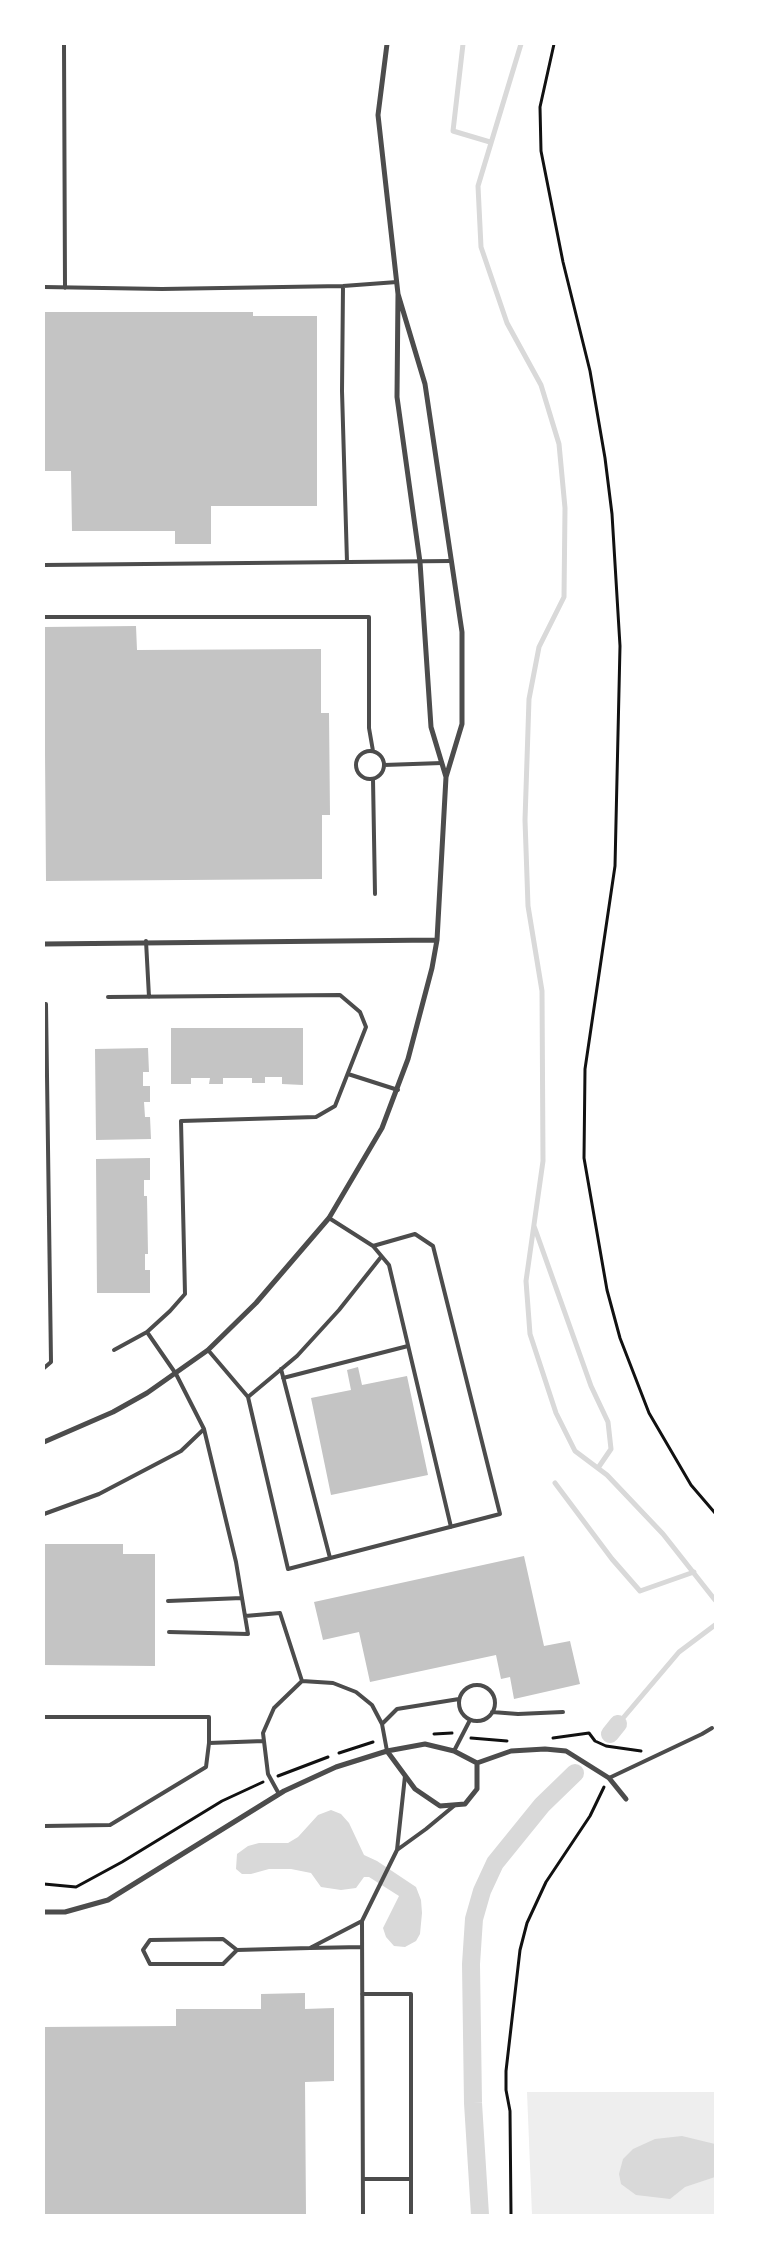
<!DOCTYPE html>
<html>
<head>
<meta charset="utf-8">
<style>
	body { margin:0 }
	#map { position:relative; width:759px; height:2259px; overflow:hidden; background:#fff; font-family:"Fira Sans",sans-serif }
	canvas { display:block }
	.frame { position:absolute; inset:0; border:45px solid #fff; pointer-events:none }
</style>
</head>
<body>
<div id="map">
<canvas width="759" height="2259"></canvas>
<div class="frame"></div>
</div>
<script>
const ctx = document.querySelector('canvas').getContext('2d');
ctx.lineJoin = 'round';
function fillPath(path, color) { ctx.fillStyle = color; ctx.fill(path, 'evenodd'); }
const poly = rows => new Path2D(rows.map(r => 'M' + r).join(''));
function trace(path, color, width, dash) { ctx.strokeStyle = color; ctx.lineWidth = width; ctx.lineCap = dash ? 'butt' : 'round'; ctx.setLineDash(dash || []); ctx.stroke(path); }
fillPath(poly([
	[527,2092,715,2092,715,2215,532,2215]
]), '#eee');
fillPath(poly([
	[331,1810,341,1814,349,1823,364,1855,377,1861,416,1887,421,1900,422,1913,420,1934,416,1941,405,1947,394,1946,386,1937,383,1928,399,1896,369,1877,364,1877,356,1888,341,1890,321,1887,311,1873,291,1869,269,1869,251,1874,242,1874,236,1869,237,1854,248,1846,259,1843,288,1843,298,1837,318,1815],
	[682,2136,715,2144,715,2177,685,2187,670,2199,636,2195,621,2184,619,2174,623,2159,633,2149,655,2139]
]), '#d9d9d9');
trace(poly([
	[463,44,453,131,490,142],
	[521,44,478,186,481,247,507,323,541,385,559,444,565,508,564,597,539,647,529,699,525,820,528,906,542,991,543,1161,526,1281,530,1334,556,1413,575,1451,607,1475,663,1534,715,1600],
	[534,1226,591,1386,608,1422,611,1449,598,1468],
	[555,1483,612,1559,640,1591,694,1572],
	[618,1724,679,1652,715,1625]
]), '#d9d9d9', 5);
trace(poly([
	[610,1734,618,1724],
	[480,2215,473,2103,471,1964,474,1919,482,1891,495,1863,542,1805,575,1773]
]), '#d9d9d9', 18);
fillPath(poly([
	[44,312,253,312,253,316,317,316,317,506,211,506,211,544,175,544,175,531,72,531,71,471,44,471],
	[136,626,137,650,321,649,321,713,329,713,330,815,322,815,322,879,46,881,44,627],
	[171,1028,303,1028,303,1085,282,1084,282,1077,265,1077,265,1083,252,1083,252,1078,223,1078,223,1084,209,1084,210,1078,191,1078,191,1084,171,1084],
	[148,1048,149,1072,143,1072,143,1086,150,1086,150,1102,144,1102,145,1117,150,1117,151,1139,96,1140,95,1049],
	[150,1158,150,1180,144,1180,144,1196,147,1196,148,1254,145,1254,145,1270,150,1270,150,1293,97,1293,96,1159],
	[358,1367,362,1385,407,1376,428,1475,331,1495,311,1398,351,1390,347,1370],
	[44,1544,123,1544,123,1554,155,1554,155,1666,44,1665],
	[524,1556,544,1646,570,1641,580,1684,514,1699,510,1677,501,1679,496,1655,370,1682,359,1632,323,1640,314,1602],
	[305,1993,305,2009,334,2008,334,2081,305,2082,306,2215,44,2215,44,2027,176,2026,176,2009,261,2009,261,1994]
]), '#c4c4c4');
trace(poly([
	[554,44,540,107,541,151,563,262,590,371,605,458,612,514,620,646,615,866,585,1069,584,1158,607,1290,620,1338,649,1413,691,1485,715,1513],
	[434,1734,452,1733],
	[471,1738,507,1741],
	[553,1738,589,1733,595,1741,606,1746,641,1751],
	[339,1753,373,1742],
	[278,1776,328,1757],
	[44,1884,76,1887,122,1862,222,1801,263,1782],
	[511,2215,510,2111,506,2090,506,2071,520,1950,527,1923,546,1882,590,1816,604,1787]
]), '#111', 3);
trace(poly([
	[64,44,65,288],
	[343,286,342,391,347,562],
	[44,287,162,289,343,286,397,282],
	[44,565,451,561],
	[44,617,369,617,369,728,373,751],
	'356 765a14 14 0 1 1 28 0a14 14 0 1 1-28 0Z',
	[384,765,442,763],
	[373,779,375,894],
	[146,941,149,997],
	[108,997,340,995,360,1012,366,1027,335,1106,316,1117,181,1121,185,1294,170,1311,147,1332],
	[44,1004,46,1004,51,1362,44,1368],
	[348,1074,398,1090],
	[329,1218,373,1246,389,1265,451,1527],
	[114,1350,147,1332,176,1374,204,1429,236,1562,248,1634,169,1632],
	[208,1350,248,1397,297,1356,339,1310,381,1257],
	[281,1369,330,1558],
	[283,1378,408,1346],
	[248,1397,288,1569,500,1514,433,1246,415,1234,373,1246],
	[44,1514,99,1494,181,1451,204,1429],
	[168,1601,242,1598],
	[245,1616,280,1613,302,1681],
	'459 1703a18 18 0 1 1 36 0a18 18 0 1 1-36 0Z',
	[492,1712,518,1714,563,1712],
	[44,1717,209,1717,209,1743,264,1741],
	[382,1724,397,1709,459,1699],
	[454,1751,470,1720],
	[405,1776,397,1850,426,1829,455,1805],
	[609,1778,702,1734,712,1728],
	[279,1794,268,1774,263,1733,274,1708,302,1681,333,1683,356,1692,372,1705,382,1724,387,1751],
	[44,1826,110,1825,206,1767,209,1743],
	[362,1921,310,1948,362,1947],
	[237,1950,223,1964,150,1964,143,1950,150,1940,223,1939,237,1950,310,1948],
	[362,1994,411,1994,411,2215],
	[363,2179,411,2179],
	[363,2215,362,1921,397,1850]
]), '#4c4c4c', 4);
trace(poly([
	[387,44,378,115,398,294,397,397,420,562,431,727,446,777],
	[44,944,437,940],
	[44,1442,113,1412,147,1393,208,1350,256,1303,329,1218,382,1128,408,1059,432,968,437,940,446,777,462,724,462,632,425,384,398,294],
	[477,1763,511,1751,545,1749,566,1751,609,1778,626,1799],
	[44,1912,65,1912,108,1900,284,1791,336,1767,387,1751,415,1789,440,1806,465,1804,477,1789,477,1763,454,1751,425,1744,387,1751]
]), '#4c4c4c', 5);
</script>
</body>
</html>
